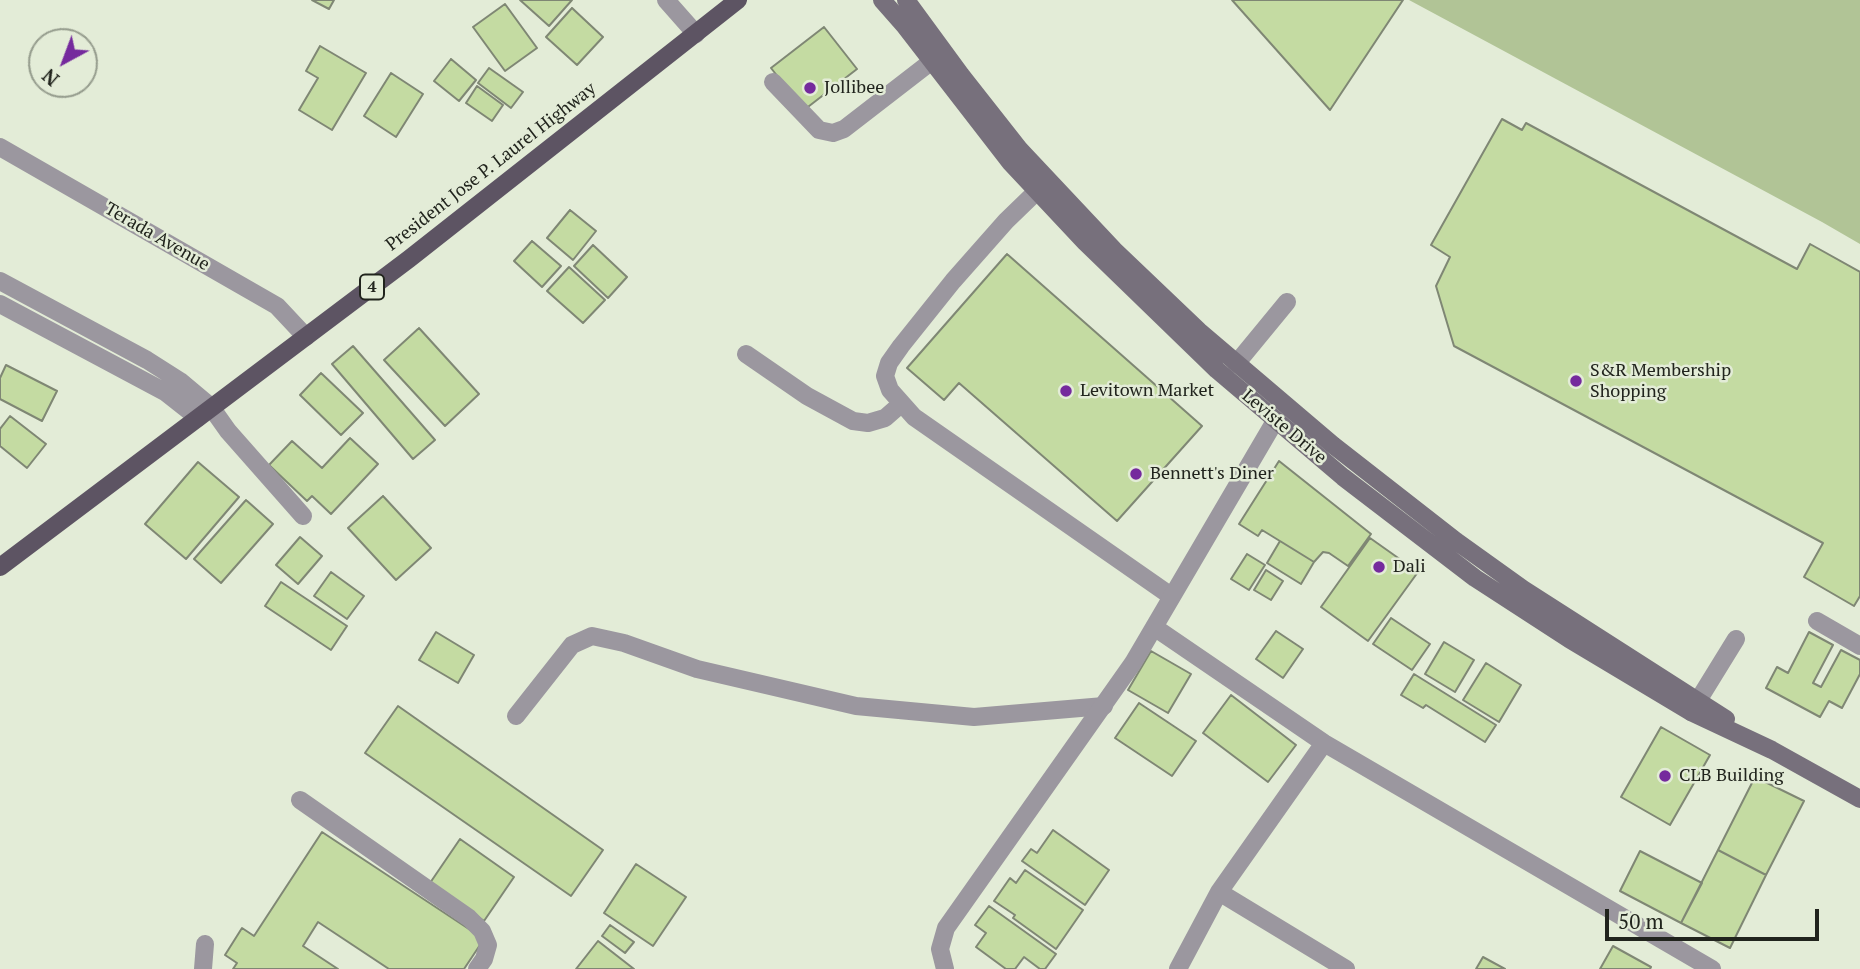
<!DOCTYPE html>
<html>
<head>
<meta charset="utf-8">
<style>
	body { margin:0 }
	#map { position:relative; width:1860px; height:969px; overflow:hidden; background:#e3ecd7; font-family:"PT Serif",serif }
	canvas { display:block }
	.north { position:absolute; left:28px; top:28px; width:70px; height:70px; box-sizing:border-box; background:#e3ecd7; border:2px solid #959c8d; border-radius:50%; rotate:221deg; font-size:19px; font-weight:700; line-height:28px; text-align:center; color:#21241d }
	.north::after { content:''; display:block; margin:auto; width:24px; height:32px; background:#752a9d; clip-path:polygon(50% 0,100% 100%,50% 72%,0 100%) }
	.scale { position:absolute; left:1605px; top:909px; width:214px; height:32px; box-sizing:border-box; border:4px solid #21241d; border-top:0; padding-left:9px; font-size:21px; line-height:24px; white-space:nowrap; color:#21241d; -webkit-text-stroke:5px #e3ecd7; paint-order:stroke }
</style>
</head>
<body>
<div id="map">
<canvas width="1860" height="969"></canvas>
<div class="north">N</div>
<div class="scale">50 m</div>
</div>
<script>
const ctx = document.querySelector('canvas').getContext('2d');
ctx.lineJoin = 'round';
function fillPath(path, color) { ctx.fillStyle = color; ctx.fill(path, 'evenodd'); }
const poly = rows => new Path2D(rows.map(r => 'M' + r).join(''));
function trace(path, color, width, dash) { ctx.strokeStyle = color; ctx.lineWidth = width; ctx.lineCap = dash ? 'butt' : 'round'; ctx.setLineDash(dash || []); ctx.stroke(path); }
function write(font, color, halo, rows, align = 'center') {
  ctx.font = font + ' "PT Serif",serif'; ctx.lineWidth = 5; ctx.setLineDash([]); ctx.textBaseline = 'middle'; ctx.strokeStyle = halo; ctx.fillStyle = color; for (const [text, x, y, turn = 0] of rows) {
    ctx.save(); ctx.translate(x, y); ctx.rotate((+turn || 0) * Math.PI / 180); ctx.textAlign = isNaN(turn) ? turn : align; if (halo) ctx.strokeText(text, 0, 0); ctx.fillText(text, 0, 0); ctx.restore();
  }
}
fillPath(poly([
	[1409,0,1860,0,1860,244,1822,222]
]), '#b1c496');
const building = poly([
	[312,0,334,0,329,9,312,0],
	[520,0,572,0,549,26,520,0],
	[1232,0,1403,0,1330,110,1232,0],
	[505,4,537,48,505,71,473,27,505,4],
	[572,8,603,37,577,65,546,37,572,8],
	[824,27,857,69,804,110,771,68,824,27],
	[320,46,366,73,332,130,299,110,318,78,306,71,320,46],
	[451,59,476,80,459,101,434,81,451,59],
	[489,68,523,92,511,108,478,83,489,68],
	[391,73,423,94,396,137,364,116,391,73],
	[477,86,503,105,492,121,466,103,477,86],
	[1502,119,1522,130,1526,123,1797,269,1810,244,1860,272,1860,596,1854,606,1804,577,1823,543,1454,346,1436,286,1450,257,1431,245,1502,119],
	[570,210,596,231,573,260,547,238,570,210],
	[532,241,561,266,542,287,514,261,532,241],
	[593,245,627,277,608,298,574,266,593,245],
	[1007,254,1202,426,1117,521,959,383,944,400,907,368,1007,254],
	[569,267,605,300,583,323,547,291,569,267],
	[419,328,479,394,445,426,384,360,419,328],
	[353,346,435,440,413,459,332,364,353,346],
	[6,365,57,391,42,421,0,399,0,378,6,365],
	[321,373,363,413,341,435,300,395,321,373],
	[10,416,46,444,27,468,0,446,0,429,10,416],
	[350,438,378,464,331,514,312,496,307,501,269,465,292,441,322,468,350,438],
	[1279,461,1371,534,1348,566,1329,553,1323,552,1314,562,1262,530,1258,536,1239,524,1279,461],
	[198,462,239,497,186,559,145,524,198,462],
	[383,496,431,548,396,580,348,528,383,496],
	[246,500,273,524,221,583,194,559,246,500],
	[300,537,322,556,298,584,276,565,300,537],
	[1370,538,1418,572,1368,641,1321,607,1370,538],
	[1280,541,1314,562,1301,584,1267,563,1280,541],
	[1247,554,1265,565,1249,590,1231,579,1247,554],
	[1266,570,1283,581,1271,600,1254,590,1266,570],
	[331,572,364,596,347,619,314,596,331,572],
	[281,582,347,626,331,650,265,606,281,582],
	[1391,618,1430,644,1412,670,1373,644,1391,618],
	[1276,631,1303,649,1283,678,1256,659,1276,631],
	[436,632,474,655,458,683,419,660,436,632],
	[1809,632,1833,645,1813,683,1821,687,1841,650,1860,660,1860,674,1842,708,1829,701,1820,717,1766,688,1777,667,1788,673,1809,632],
	[1444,642,1474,660,1455,692,1425,674,1444,642],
	[1151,651,1191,674,1168,713,1128,690,1151,651],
	[1486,663,1521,685,1499,722,1463,700,1486,663],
	[1414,674,1496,725,1485,742,1426,705,1423,708,1401,695,1414,674],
	[1231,695,1296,745,1268,782,1203,733,1231,695],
	[1139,703,1196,741,1172,776,1115,738,1139,703],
	[398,706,603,850,571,896,365,753,398,706],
	[1661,727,1710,755,1670,825,1621,797,1661,727],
	[1755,777,1804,801,1766,875,1718,850,1755,777],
	[1053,830,1109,870,1085,905,1022,861,1031,849,1037,853,1053,830],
	[322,832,484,939,464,969,389,969,318,922,303,946,338,969,233,969,237,963,225,955,242,928,254,936,322,832],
	[460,839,514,877,484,921,430,883,460,839],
	[1718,850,1766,875,1730,948,1681,923,1718,850],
	[1640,851,1702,883,1681,923,1620,891,1640,851],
	[636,864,686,897,653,946,604,913,636,864],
	[1025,870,1083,910,1056,949,1013,918,1015,915,994,901,1010,878,1016,883,1025,870],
	[989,906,1056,954,1045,969,1040,969,1024,957,1015,969,1006,969,976,947,986,933,975,925,989,906],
	[610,925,634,942,625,953,602,936,610,925],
	[598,941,634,969,576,969,598,941],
	[1613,946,1651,967,1650,969,1600,969,1613,946],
	[1483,957,1505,969,1476,969,1483,957]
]);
fillPath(building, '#c4dba2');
trace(building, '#7f8774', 2);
trace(poly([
	[666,0,696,34],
	[773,82,819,130,833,133,844,129,932,61],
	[1037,191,1006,221,953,281,901,346,889,363,885,376,890,390,914,417,1171,596],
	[746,354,807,396,853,421,868,423,885,418,901,404],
	[1236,364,1287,302],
	[211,407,228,431,303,516],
	[1817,621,1860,646],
	[1691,712,1736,639],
	[516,716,572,645,592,636,624,643,697,669,856,706,974,717,1104,706],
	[300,800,469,918,482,931,488,945,484,959,477,969],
	[203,969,205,944]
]), '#9b979f', 18);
trace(poly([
	[0,147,277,306,306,337],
	[0,281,147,360,180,381,211,407],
	[0,304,165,392,198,418],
	[1154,627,1324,743,1712,969],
	[1219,892,1346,969],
	[945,969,940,949,946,928,1133,663,1275,421],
	[1178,969,1219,892,1324,743]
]), '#9b979f', 18);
trace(poly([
	[882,0,904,25,1010,162,1085,242,1217,370,1343,477,1475,578,1569,639,1691,712,1772,750,1860,799],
	[906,0,961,75,1020,150,1114,250,1199,331,1333,445,1456,541,1523,589,1726,719]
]), '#77707c', 18);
trace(poly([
	[0,567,409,259,738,0]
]), '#5d5463', 18);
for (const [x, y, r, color] of [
	[810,88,7,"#752a9d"],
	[1576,381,7,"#752a9d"],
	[1066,391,7,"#752a9d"],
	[1136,474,7,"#752a9d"],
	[1379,567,7,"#752a9d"],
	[1665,776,7,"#752a9d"]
]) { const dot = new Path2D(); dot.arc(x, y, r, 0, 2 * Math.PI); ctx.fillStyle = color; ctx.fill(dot); trace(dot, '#e3ecd7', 2.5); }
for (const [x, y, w] of [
	[372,287,24]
]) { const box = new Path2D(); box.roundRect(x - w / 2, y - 12.5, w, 25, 5); ctx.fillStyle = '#e3ecd7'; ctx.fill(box); trace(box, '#21241d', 2); }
write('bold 16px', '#21241d', null, [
	["4",372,287]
]);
write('18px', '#21241d', '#e3ecd7', [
	["Jollibee",824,88],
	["S&R Membership",1590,371],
	["Shopping",1590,392],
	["Levitown Market",1080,391],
	["Bennett's Diner",1150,474],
	["Dali",1393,567],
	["CLB Building",1679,776]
], 'left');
write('18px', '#21241d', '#e3ecd7', [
	["President Jose P. Laurel Highway",491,167,-38],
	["Terada Avenue",157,237,30],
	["Leviste Drive",1284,427,40]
]);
</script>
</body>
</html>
